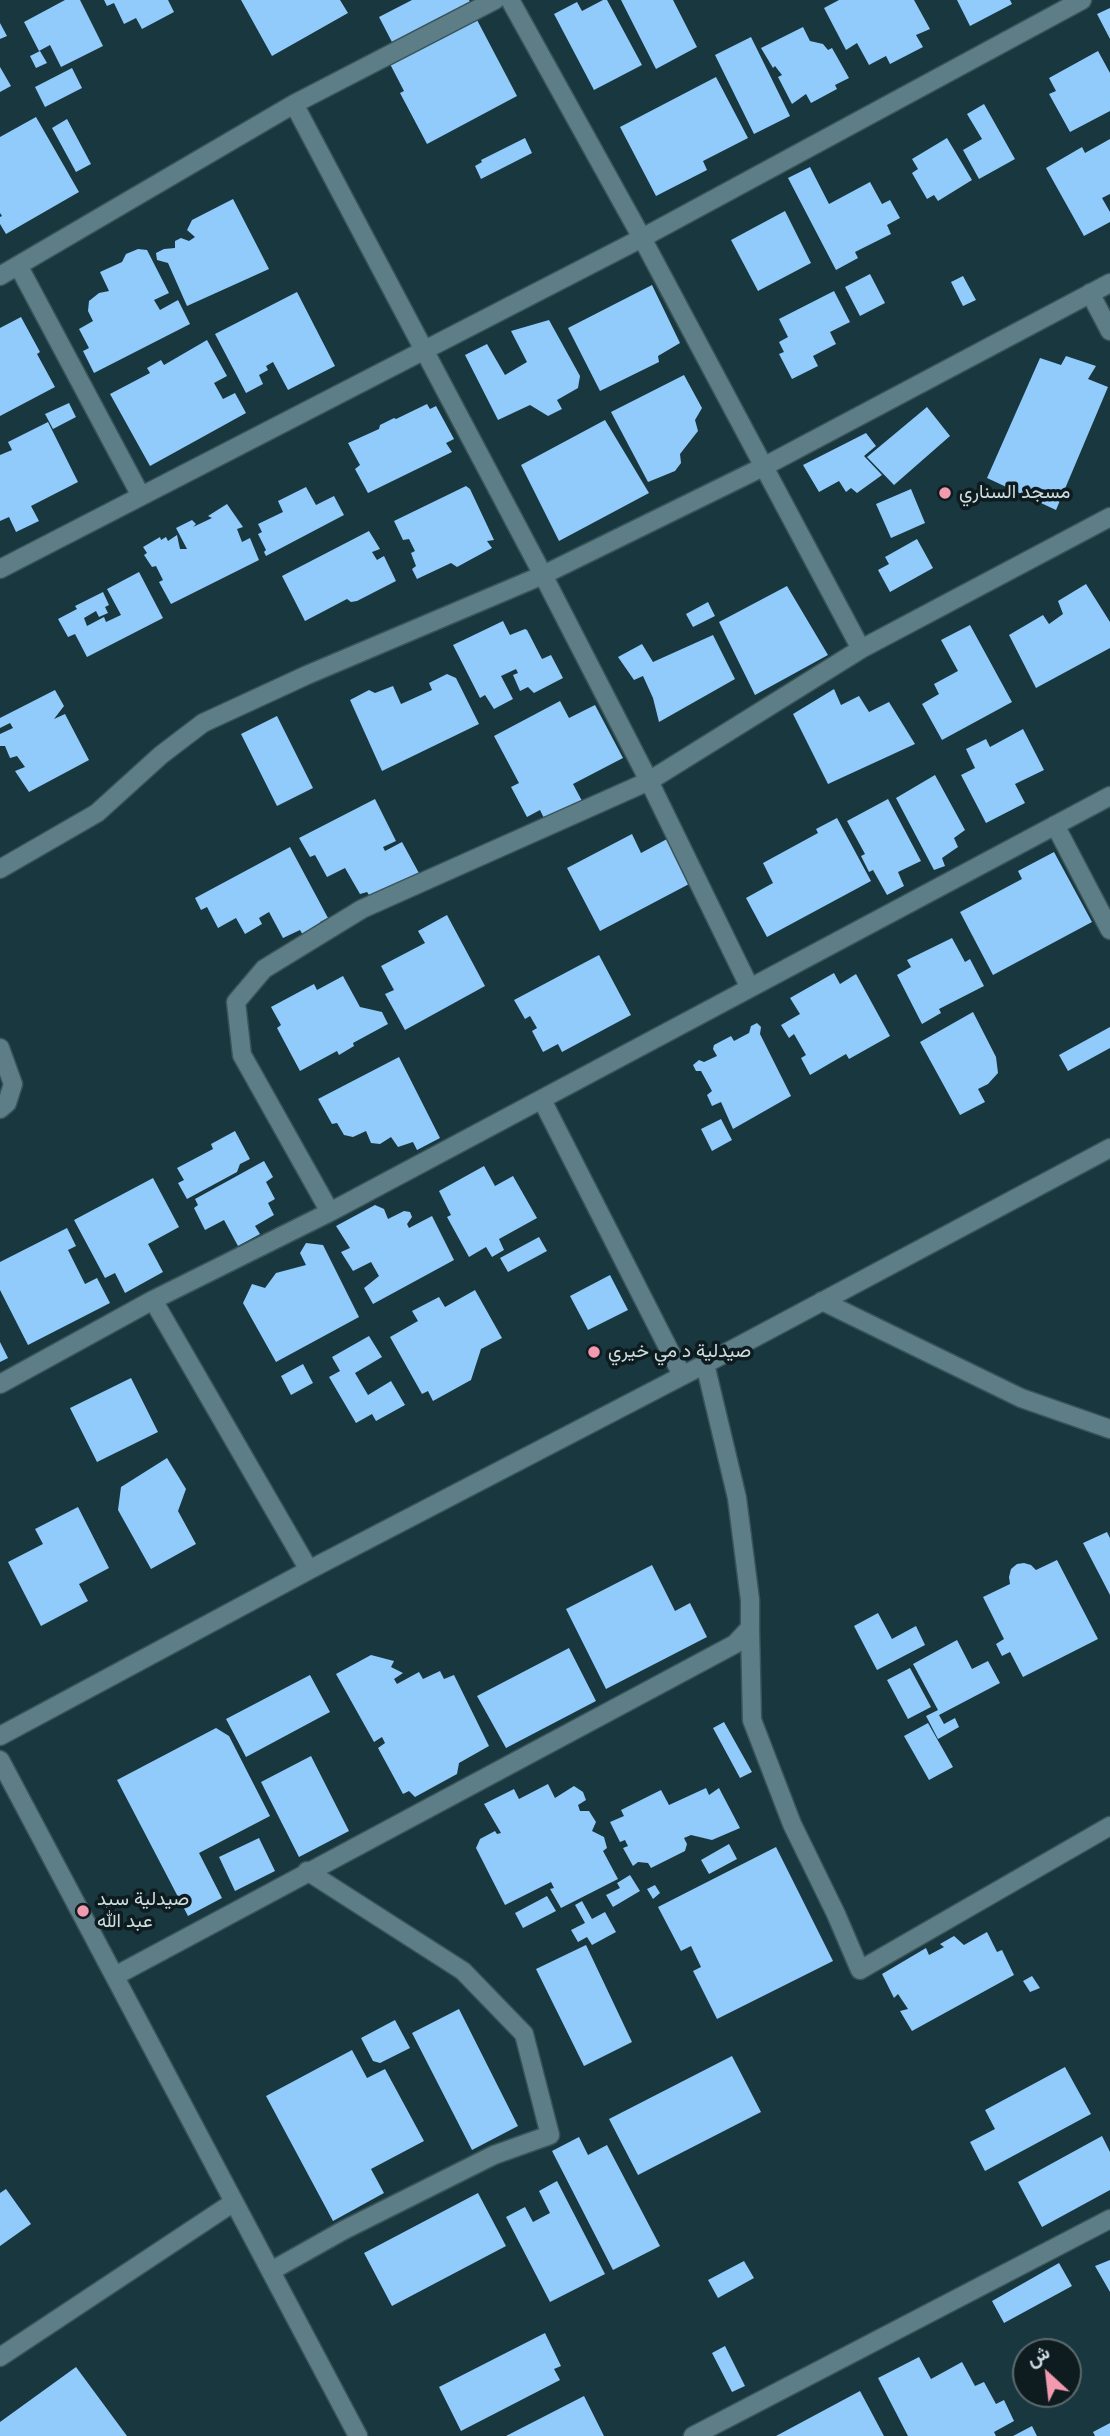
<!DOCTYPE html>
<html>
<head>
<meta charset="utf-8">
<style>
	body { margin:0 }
	#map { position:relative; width:1110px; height:2436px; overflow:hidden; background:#18373e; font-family:"Fira Sans",Vazirmatn,sans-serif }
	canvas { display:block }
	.north { position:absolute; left:1012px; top:2338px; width:70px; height:70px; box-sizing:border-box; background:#0f1c1f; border:2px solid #5b6a6d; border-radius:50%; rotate:333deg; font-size:19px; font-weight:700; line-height:28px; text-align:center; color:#cddee2 }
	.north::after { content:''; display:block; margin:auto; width:24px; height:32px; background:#f29aaf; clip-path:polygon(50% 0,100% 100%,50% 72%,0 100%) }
</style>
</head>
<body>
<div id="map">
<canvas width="1110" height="2436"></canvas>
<div class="north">ش</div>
</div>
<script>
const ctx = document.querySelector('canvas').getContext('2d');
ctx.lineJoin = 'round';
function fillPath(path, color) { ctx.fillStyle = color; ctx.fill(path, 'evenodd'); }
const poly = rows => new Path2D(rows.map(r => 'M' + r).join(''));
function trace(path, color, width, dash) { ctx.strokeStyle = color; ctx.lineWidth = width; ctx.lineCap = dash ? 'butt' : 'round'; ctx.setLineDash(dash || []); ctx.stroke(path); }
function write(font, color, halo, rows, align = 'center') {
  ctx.font = font + ' "Fira Sans",Vazirmatn,sans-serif'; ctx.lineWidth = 7; ctx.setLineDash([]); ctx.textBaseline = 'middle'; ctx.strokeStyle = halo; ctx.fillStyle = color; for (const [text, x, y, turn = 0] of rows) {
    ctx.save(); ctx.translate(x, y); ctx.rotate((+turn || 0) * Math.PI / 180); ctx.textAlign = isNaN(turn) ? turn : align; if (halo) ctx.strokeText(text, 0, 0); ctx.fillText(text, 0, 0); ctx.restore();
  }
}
fillPath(poly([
	[65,0,80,0,103,46,61,67,50,45,39,51,24,22],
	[104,0,168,0,174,12,142,29,136,18,124,24,114,3,107,6],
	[241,0,340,0,348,13,272,56],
	[412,0,469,0,471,4,393,44,379,17],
	[603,0,607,0,642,65,594,90,554,14,577,2,582,11],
	[621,0,673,0,697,47,656,69],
	[839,0,914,0,930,29,916,35,923,47,890,64,886,56,869,65,857,43,846,50,824,8],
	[957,0,1010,0,1012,4,970,26],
	[1110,8,1110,39,1097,14],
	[476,18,517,96,427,144,400,93,404,91,390,64],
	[0,23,7,36,0,39],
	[803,27,810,41,823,44,828,50,832,48,849,78,835,85,837,89,811,103,806,94,792,104,778,77,782,75,775,66,773,68,761,48],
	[751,37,790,116,754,134,715,55],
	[40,51,47,63,36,68,30,56],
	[1098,51,1110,73,1110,111,1070,132,1049,94,1056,91,1049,78],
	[0,67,11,86,0,92],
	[72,68,82,88,45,107,35,87],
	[716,77,748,138,703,161,707,170,656,196,620,127],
	[984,104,1015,159,979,179,963,150,982,139,967,114],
	[36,117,79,192,6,234,0,224,0,217,2,216,0,213,0,137],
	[67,119,91,164,76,172,52,128],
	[525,138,532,153,481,179,475,166,482,162,481,160],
	[947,138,972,180,938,201,934,195,927,199,912,173,918,169,912,159],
	[1110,139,1110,194,1102,198,1110,212,1110,222,1084,236,1046,168,1082,147,1085,153],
	[810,167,829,204,870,182,882,204,890,200,900,218,887,225,891,234,855,252,858,258,836,270,788,178],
	[233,199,269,269,187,306,168,263,157,260,156,253,164,249,175,248,175,241,181,238,189,241,195,237,187,230,192,220],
	[785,211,811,263,758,291,731,240],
	[138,249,147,250,169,293,154,300,160,310,178,300,190,324,94,373,83,351,89,348,79,329,93,321,88,311,89,301,99,293,109,291,100,272,122,262,126,254],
	[870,274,885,303,860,316,845,287],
	[963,276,976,300,963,306,951,282],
	[652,285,680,343,658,356,659,362,600,391,568,328],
	[834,291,850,322,830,332,836,344,813,356,818,366,792,379,779,354,784,352,779,342,788,337,779,319],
	[297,292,335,366,288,390,273,362,266,366,268,370,259,375,263,384,246,393,215,334],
	[21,317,40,352,37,354,55,387,0,416,0,328],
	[549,320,580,376,578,388,557,400,562,409,548,416,530,405,498,420,465,355,487,344,505,375,527,362,511,331],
	[207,340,227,376,214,383,223,399,235,393,246,413,150,466,110,394,150,373,147,368,161,360,164,365],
	[1066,356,1096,366,1088,379,1108,387,1056,510,987,478,1040,358,1061,365],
	[684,375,702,408,695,420,698,431,680,454,681,463,675,471,648,482,611,412],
	[69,403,76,417,53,429,45,414],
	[427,404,430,409,436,406,454,439,446,443,452,452,368,493,355,469,360,465,348,443,379,429,380,425,394,418,396,419],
	[927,407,950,436,894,485,867,457],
	[605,420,649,493,559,541,521,465],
	[48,422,78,482,31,506,39,521,16,532,9,517,0,521,0,455,12,450,8,442],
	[866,433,876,446,864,456,882,475,857,493,851,488,846,492,839,481,819,492,803,465],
	[466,486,470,489,494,540,487,541,492,548,457,567,451,563,417,579,412,569,416,566,411,553,415,551,409,539,403,540,394,521],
	[306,487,316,505,334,496,344,515,266,556,264,552,266,550,258,534,262,532,258,524,283,512,278,501],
	[911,489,925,523,891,538,876,504],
	[227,504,243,527,237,529,242,542,250,538,259,560,171,604,159,582,163,580,156,566,152,567,144,555,147,553,143,547,160,537,161,540,166,537,168,541,177,535,180,549,187,549,176,528,192,520,196,524,193,527,212,518,208,516],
	[369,531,380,549,372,552,377,560,384,556,396,581,357,601,351,602,347,599,305,621,282,576],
	[917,539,933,568,890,592,878,570,889,564,885,557],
	[139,572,163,618,87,657,75,634,68,637,58,619,77,609,75,606,103,592,109,605,105,607,108,613,99,617,96,611,84,618,87,626,104,617,106,622,121,615,107,589],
	[1086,584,1110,622,1110,648,1036,688,1009,635,1043,615,1049,624,1063,614,1058,601],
	[787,586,828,655,755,695,719,622],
	[708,602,715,616,693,627,686,614],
	[503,621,510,635,525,629,527,630,542,659,551,655,563,678,534,693,528,687,520,691,513,675,518,673,516,669,501,676,513,699,494,709,485,695,480,698,453,645],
	[970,625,1012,702,942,740,922,704,939,694,934,684,958,671,941,640],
	[713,635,735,679,659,722,653,698,643,676,634,680,618,657,642,644,653,662],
	[447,674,456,678,479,724,382,771,350,700,369,690,375,693,393,686,401,704,432,690,429,683],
	[834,689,841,705,859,696,869,712,889,702,915,744,828,784,793,714],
	[55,690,64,706,54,719,65,714,89,760,29,792,15,771,25,767,17,756,10,758,5,746,0,746,0,734,13,728,10,723,0,728,0,718],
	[560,701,569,718,595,705,623,758,573,784,582,801,545,820,540,810,527,817,511,787,519,783,494,736],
	[277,716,313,788,277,806,241,734],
	[1023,729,1044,770,1015,784,1025,803,986,823,961,775,975,768,966,749,986,739,990,747],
	[935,775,965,830,954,838,958,847,942,858,945,866,934,870,896,798],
	[375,799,396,841,383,847,385,851,402,842,420,875,371,898,367,892,360,894,345,868,327,877,315,855,310,857,299,838],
	[888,799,921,861,898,872,904,886,887,895,873,870,869,872,861,856,865,854,847,821],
	[837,818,871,881,767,937,746,898,773,883,763,863,818,833,816,829],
	[632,834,641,853,667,839,691,883,600,931,567,868],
	[290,847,328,918,320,922,323,927,304,937,300,930,283,938,269,912,259,918,262,924,245,934,236,918,218,928,207,907,201,910,195,898],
	[1054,852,1092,922,993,975,960,912,1022,879,1018,871],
	[447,915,485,986,405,1030,385,994,394,990,381,966,425,943,418,931],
	[952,938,965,962,970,959,984,986,939,1009,941,1013,922,1024,897,975,911,967,907,960],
	[599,955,631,1015,562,1052,558,1044,543,1052,532,1031,537,1028,530,1016,525,1019,514,1000],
	[834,973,840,984,856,974,890,1036,849,1059,846,1054,810,1075,801,1058,806,1055,794,1034,789,1038,781,1025,800,1014,790,998],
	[343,976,360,1007,382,1012,388,1024,353,1043,354,1046,339,1055,337,1051,300,1071,277,1028,281,1025,271,1007,314,984,317,990],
	[973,1012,996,1057,998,1073,988,1084,978,1089,985,1102,960,1115,920,1042],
	[757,1023,761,1027,760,1034,791,1096,733,1129,721,1102,712,1106,707,1095,712,1091,701,1071,696,1071,693,1065,699,1060,704,1062,717,1056,713,1049,714,1045,731,1036,734,1041,749,1033,751,1026],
	[1110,1027,1110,1048,1068,1071,1059,1055],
	[399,1057,440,1138,417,1150,413,1142,398,1147,391,1137,380,1144,371,1143,366,1131,353,1137,344,1135,337,1123,332,1124,318,1099],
	[721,1119,732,1140,712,1151,701,1129],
	[235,1131,250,1159,240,1164,237,1172,187,1199,178,1183,184,1180,177,1168,213,1149,211,1144],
	[264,1161,273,1177,266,1182,275,1199,268,1203,274,1215,255,1226,260,1234,238,1246,224,1220,205,1230,194,1208,198,1205,195,1199],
	[484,1166,495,1186,513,1176,537,1218,499,1239,504,1250,492,1257,486,1247,469,1257,447,1217,451,1215,439,1191],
	[153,1178,179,1227,148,1244,163,1272,125,1293,115,1273,105,1278,74,1220],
	[375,1205,384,1209,388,1219,404,1211,410,1212,412,1217,407,1224,409,1228,432,1216,454,1260,373,1304,364,1288,379,1276,371,1262,353,1271,341,1252,350,1248,336,1226],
	[67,1228,76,1246,68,1250,85,1284,97,1278,110,1303,28,1345,0,1290,0,1262],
	[539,1237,547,1251,508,1272,500,1258],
	[306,1243,323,1245,359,1317,276,1362,243,1303,252,1284,265,1288,276,1273,306,1265,300,1253],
	[610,1275,628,1310,588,1330,570,1296],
	[475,1290,502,1338,481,1349,471,1380,433,1401,428,1391,422,1394,390,1337,418,1321,412,1311,439,1297,445,1307],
	[369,1336,382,1357,355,1373,368,1395,391,1381,405,1405,376,1421,372,1414,356,1423,329,1377,340,1371,332,1357],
	[0,1342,8,1358,0,1362],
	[303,1364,313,1383,291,1395,281,1376],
	[131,1378,158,1432,97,1462,70,1408],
	[167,1458,186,1489,178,1511,196,1544,151,1569,118,1510,121,1487],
	[78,1507,109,1568,79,1584,88,1601,41,1626,8,1562,43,1544,35,1529],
	[1107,1532,1110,1538,1110,1595,1083,1543],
	[1057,1560,1098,1639,1023,1677,1010,1652,1002,1656,996,1644,1004,1639,983,1597,1010,1584,1009,1577,1011,1569,1017,1564,1024,1563,1031,1565,1036,1570],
	[652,1565,675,1611,690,1603,707,1637,606,1689,566,1609],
	[878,1613,892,1639,916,1626,925,1645,877,1670,854,1626],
	[957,1640,972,1669,988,1661,1000,1683,939,1715,944,1724,955,1718,959,1727,938,1739,926,1716,938,1710,913,1664],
	[569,1648,596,1701,506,1748,477,1696],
	[371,1655,394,1661,391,1667,403,1673,394,1679,397,1684,419,1672,423,1679,440,1671,444,1679,454,1675,489,1746,459,1763,457,1774,415,1797,409,1791,403,1794,378,1748,385,1743,382,1737,374,1742,336,1674],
	[910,1668,931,1707,908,1719,887,1680],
	[310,1675,330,1712,246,1757,226,1719],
	[724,1722,752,1772,740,1778,713,1728],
	[928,1723,953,1767,929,1780,904,1736],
	[216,1728,229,1736,270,1816,199,1853,222,1898,188,1916,117,1780],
	[311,1756,349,1831,299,1857,261,1782],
	[548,1784,555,1798,574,1786,583,1792,586,1800,578,1805,580,1811,589,1811,596,1822,592,1831,604,1837,607,1848,603,1851,618,1879,561,1908,550,1889,554,1888,551,1882,505,1905,476,1848,480,1839,495,1831,497,1834,501,1833,484,1804,514,1789,519,1799],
	[706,1788,709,1795,719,1788,740,1828,712,1840,691,1835,684,1838,687,1844,685,1851,651,1868,648,1863,638,1862,633,1866,623,1848,628,1846,625,1840,620,1842,610,1822,624,1816,621,1810,661,1790,669,1805],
	[259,1838,275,1871,235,1891,219,1857],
	[729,1844,737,1859,709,1874,701,1860],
	[776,1847,833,1961,717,2019,693,1971,701,1967,691,1946,681,1951,658,1907],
	[630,1875,640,1891,613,1907,606,1895,620,1888,617,1883],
	[655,1885,660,1893,653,1899,647,1889],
	[547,1896,556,1911,523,1928,515,1913],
	[582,1901,592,1919,605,1912,616,1932,592,1945,587,1937,578,1942,571,1930,585,1923,575,1905],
	[987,1932,997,1952,1002,1950,1014,1975,912,2031,900,2011,908,2009,898,1994,894,1998,882,1974,926,1948,929,1955,944,1947,940,1944,954,1936,964,1945],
	[586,1945,632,2042,584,2066,536,1969],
	[1032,1976,1040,1988,1030,1992,1023,1981],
	[459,2009,518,2126,472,2150,412,2033],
	[395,2020,410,2048,380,2063,373,2061,361,2038],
	[352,2050,367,2078,385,2069,424,2141,371,2169,384,2193,333,2221,266,2096],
	[732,2056,761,2112,638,2175,609,2119],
	[1065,2067,1091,2114,985,2171,970,2142,995,2129,985,2110],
	[1102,2136,1110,2152,1110,2190,1042,2227,1018,2182],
	[579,2137,588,2155,607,2145,660,2246,613,2270,552,2151],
	[557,2181,605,2274,550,2302,506,2217,525,2207,533,2222,550,2213,539,2191],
	[6,2189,31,2224,0,2246,0,2193],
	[478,2193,506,2246,392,2306,364,2253],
	[1110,2260,1110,2292,1095,2266],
	[744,2261,754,2278,718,2298,708,2280],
	[1059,2263,1072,2286,1004,2323,992,2301],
	[545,2333,561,2366,554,2369,560,2380,461,2431,439,2387],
	[725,2346,745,2386,732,2392,712,2353],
	[919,2357,931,2379,962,2362,975,2386,984,2382,996,2404,1004,2400,1014,2421,994,2432,996,2436,908,2436,878,2378],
	[76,2367,127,2436,0,2436,0,2422],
	[860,2391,884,2436,776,2436],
	[584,2396,604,2436,506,2436],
	[1110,2423,1110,2436,1095,2436,1093,2432],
	[1032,2426,1037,2436,1013,2436]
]), '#91cbfb');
const minor = poly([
	[510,0,642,238,861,649],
	[294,104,543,575,649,781,750,988],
	[19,267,141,496],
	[0,276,294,104,495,0],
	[1090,293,1110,331],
	[0,569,642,238,1082,0],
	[1055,825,1110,930],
	[0,869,97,813,161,755,203,723,307,675,543,575,765,466,1110,283],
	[0,1048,13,1084,7,1103,0,1109],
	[542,1100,682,1375],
	[330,1212,242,1055,236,1002,264,969,362,909,649,781,861,649,1110,517],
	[153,1300,309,1570],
	[822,1301,1021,1398,1110,1429],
	[0,1384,153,1300,330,1212,1110,796],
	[750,1628,752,1720,792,1824,836,1914,860,1970,1110,1826],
	[0,1736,309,1570,705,1364,1110,1148],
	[0,1760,358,2436],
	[115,1976,735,1644,750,1628,750,1600,737,1498,705,1364],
	[271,2271,344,2230,494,2155,550,2135,524,2034,463,1971,307,1871],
	[0,2357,234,2202],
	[693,2436,1110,2219]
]);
trace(minor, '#39545a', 21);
trace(minor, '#5d7e86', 18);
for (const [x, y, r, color] of [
	[945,493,7,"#f29aaf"],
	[594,1352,7,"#f29aaf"],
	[83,1911,7,"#f29aaf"]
]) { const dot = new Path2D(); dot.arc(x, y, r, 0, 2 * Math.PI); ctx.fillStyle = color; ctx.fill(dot); trace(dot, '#0f1c1f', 2.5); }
write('19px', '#cddee2', '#0f1c1f', [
	["مسجد السناري",959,493],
	["صيدلية د مي خيري",608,1352],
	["صيدلية سيد",97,1900],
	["عبد الله",97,1922]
], 'left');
</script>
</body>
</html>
